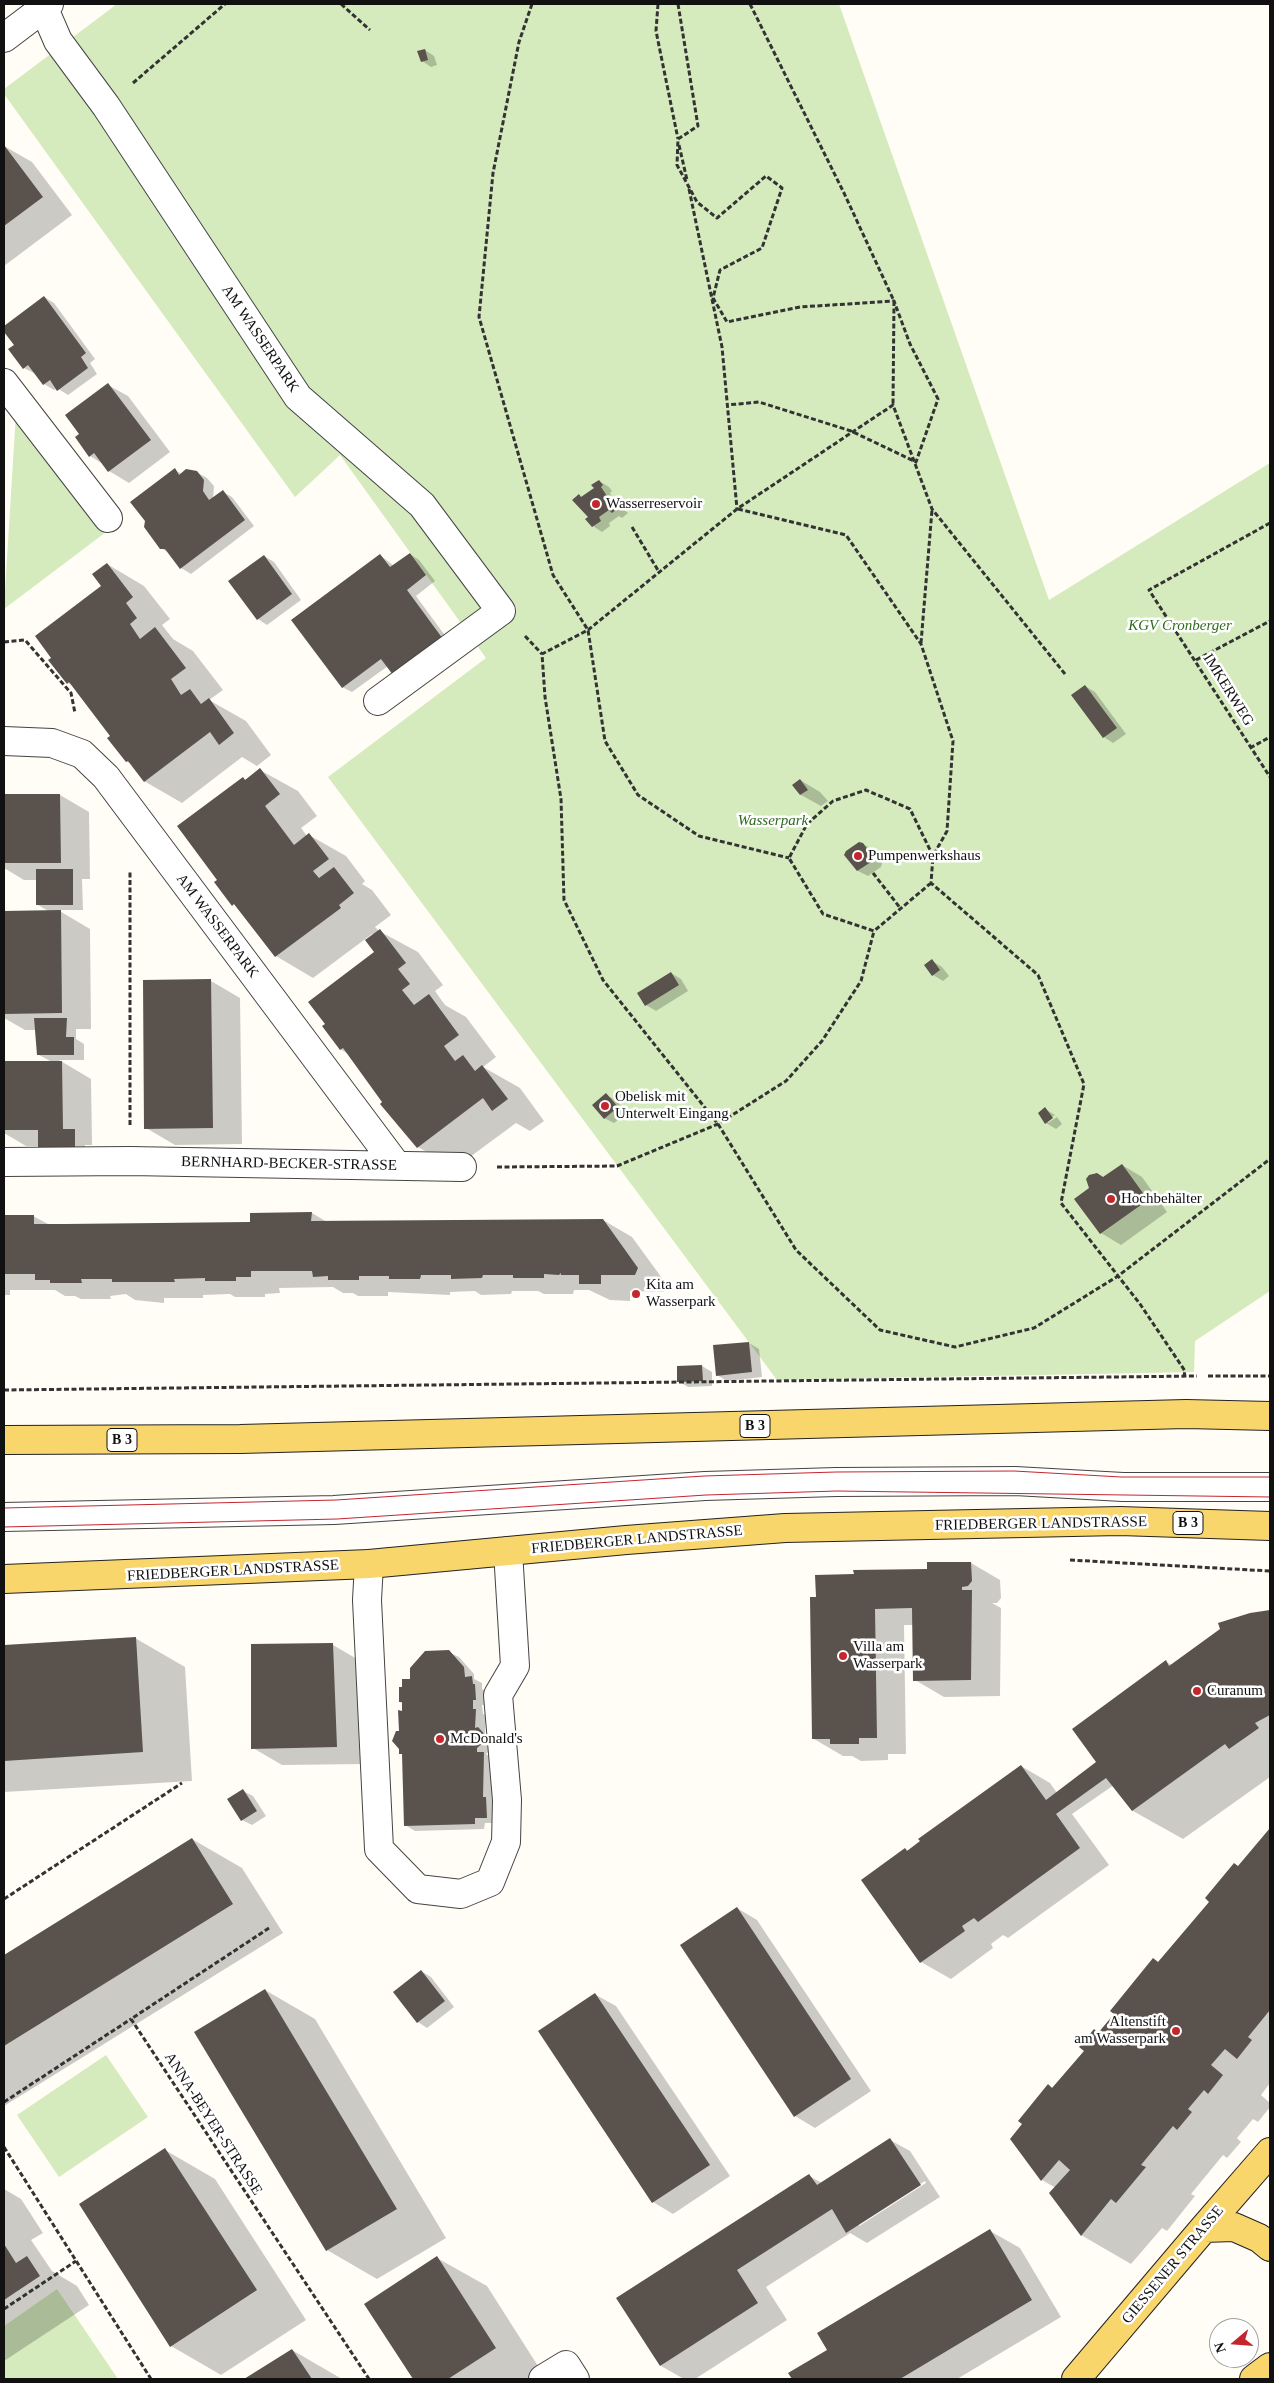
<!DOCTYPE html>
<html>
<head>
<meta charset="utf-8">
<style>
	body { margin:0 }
	#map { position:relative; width:1274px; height:2383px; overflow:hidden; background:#fffdf5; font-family:"Times New Roman",serif }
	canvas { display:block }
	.frame { position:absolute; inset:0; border:5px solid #111; pointer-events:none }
	.north { position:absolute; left:1209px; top:2318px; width:50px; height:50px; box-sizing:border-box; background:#fff; border:1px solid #a0a0a0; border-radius:50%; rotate:252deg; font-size:14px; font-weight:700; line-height:20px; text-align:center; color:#111 }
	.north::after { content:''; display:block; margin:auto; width:18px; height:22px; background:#c4262e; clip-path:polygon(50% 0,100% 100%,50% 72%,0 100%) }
</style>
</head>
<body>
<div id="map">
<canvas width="1274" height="2383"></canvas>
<div class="frame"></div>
<div class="north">N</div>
</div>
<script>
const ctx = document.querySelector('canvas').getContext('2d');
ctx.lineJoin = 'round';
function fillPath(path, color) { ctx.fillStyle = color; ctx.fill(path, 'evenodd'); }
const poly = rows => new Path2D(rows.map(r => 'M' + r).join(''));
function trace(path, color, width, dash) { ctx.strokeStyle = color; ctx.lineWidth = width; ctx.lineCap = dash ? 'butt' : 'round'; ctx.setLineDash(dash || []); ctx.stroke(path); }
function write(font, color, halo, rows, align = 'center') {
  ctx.font = font + ' "Times New Roman",serif'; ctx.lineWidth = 5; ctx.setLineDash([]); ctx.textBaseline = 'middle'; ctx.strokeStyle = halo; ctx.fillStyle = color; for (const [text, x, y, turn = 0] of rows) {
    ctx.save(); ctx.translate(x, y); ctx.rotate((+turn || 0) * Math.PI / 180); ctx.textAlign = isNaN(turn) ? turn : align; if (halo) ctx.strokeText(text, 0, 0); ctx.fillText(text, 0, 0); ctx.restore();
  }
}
fillPath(poly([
	[117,4,839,4,1049,600,1270,463,1270,1291,1195,1341,1194,1372,777,1380,328,777,486,658,340,455,295,497,4,94,4,89],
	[16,413,106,532,4,609,4,607],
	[106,2055,148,2117,59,2177,17,2115],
	[57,2289,118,2379,4,2379,4,2326]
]), '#d5ebbd');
fillPath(poly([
	[425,50,434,56,437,65,431,67,422,61],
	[4,146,32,162,72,215,4,266],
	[44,297,54,303,95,359,90,363,97,374,68,395,57,388,54,390,44,384,35,372,34,373,24,368,16,345,4,330],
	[108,385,128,396,170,452,129,483,109,471,103,464,90,456,77,438,81,434],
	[175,470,182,474,196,472,207,478,214,486,213,499,223,492,232,497,254,526,191,574,181,568,171,554,161,548],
	[599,481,609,487,612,491,610,493,616,503,628,513,622,518,619,516,609,523,610,526,602,532,593,526,582,498,595,489],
	[410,554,419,560,435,581,416,596,452,645,388,666,352,692,342,687,380,555,394,566],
	[264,556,274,562,301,600,267,625,258,619],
	[107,564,144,586,170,619,162,625,173,639,193,651,223,690,209,700,246,721,271,755,257,766,242,757,182,803,144,781,133,765,126,761,112,736,75,687,68,683,50,660,103,587],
	[1085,686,1095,692,1126,734,1113,743,1104,737],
	[260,770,298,791,317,816,301,828,307,836,309,835,346,856,365,881,362,884,372,890,391,915,375,927,379,931,418,952,443,985,435,991,445,1005,466,1017,496,1057,483,1067,520,1088,544,1121,530,1131,516,1123,455,1168,418,1147,348,1054,340,1049,326,1024,376,952,374,935,372,934,313,978,276,956,216,882,219,880,243,778,246,780],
	[800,780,820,792,828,801,821,806,801,795,794,785],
	[4,795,60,795,89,812,90,879,82,879,83,910,58,910,90,929,91,1029,76,1029,76,1039,84,1044,84,1060,59,1060,91,1079,92,1145,85,1145,85,1152,49,1152,39,1146,26,1146,4,1133,4,1062,52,1062,39,1055,36,1030,25,1030,4,1018,4,912,50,912,38,905,37,880,24,880,4,868],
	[863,844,873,850,882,863,881,867,868,876,858,871,846,855],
	[932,961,942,967,949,976,943,981,933,975,926,966],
	[671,973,681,979,688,991,656,1011,646,1005],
	[211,981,240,998,242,1144,175,1145,146,1128],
	[606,1095,616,1100,627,1113,614,1123,604,1118],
	[1045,1109,1055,1115,1048,1120,1048,1123,1057,1117,1062,1124,1056,1129,1046,1123],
	[1122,1165,1142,1177,1167,1212,1121,1245,1101,1233,1103,1178],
	[312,1213,327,1222,603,1220,632,1237,667,1285,664,1292,630,1291,630,1301,610,1300,589,1290,574,1290,573,1294,544,1294,538,1291,512,1291,511,1294,481,1295,475,1291,450,1292,450,1295,388,1292,388,1296,358,1296,353,1293,343,1293,333,1287,279,1288,280,1293,265,1294,265,1297,235,1297,230,1294,203,1295,203,1298,164,1298,164,1303,135,1300,126,1294,110,1296,111,1299,81,1299,75,1296,65,1296,55,1290,10,1290,10,1295,4,1295,4,1216,33,1216,50,1225,252,1223],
	[749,1343,759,1349,762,1377,727,1381,717,1375],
	[702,1366,712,1372,712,1386,688,1387,678,1381,678,1367],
	[971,1563,1000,1580,1001,1598,997,1603,992,1603,1001,1608,1000,1696,944,1697,915,1680,914,1625,904,1625,906,1754,888,1754,888,1760,861,1761,852,1756,843,1756,814,1739,811,1598,928,1570],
	[1260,1612,1270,1612,1270,1777,1183,1839,1133,1811,1114,1785,1072,1814,1109,1865,1008,1938,1003,1935,991,1944,993,1948,951,1979,921,1962,906,1849,909,1851,1021,1766,1050,1783,1057,1793,1096,1764,1166,1662,1172,1665],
	[135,1638,185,1667,192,1781,4,1792,4,1647],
	[333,1645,362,1662,366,1764,282,1765,253,1748],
	[448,1652,459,1657,474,1674,474,1679,482,1683,482,1689,485,1691,486,1705,482,1705,483,1714,486,1715,485,1733,497,1744,486,1754,494,1759,492,1802,496,1804,496,1823,485,1823,484,1829,415,1831,405,1825,403,1754,401,1753,403,1704,400,1702,404,1689,412,1680],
	[243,1791,253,1796,266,1816,252,1825,242,1820],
	[1270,1830,1270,2083,1261,2095,1270,2103,1270,2107,1258,2122,1253,2119,1237,2138,1241,2142,1227,2158,1223,2155,1191,2194,1195,2196,1167,2231,1162,2228,1131,2264,1081,2235,1056,2188,1042,2180,1024,2124,1048,2086,1053,2088],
	[192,1839,242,1868,283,1933,4,2106,4,1956],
	[737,1908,757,1920,871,2091,815,2128,795,2116],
	[421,1971,431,1977,454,2007,427,2028,418,2022],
	[265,1990,315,2019,446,2238,377,2279,327,2250,196,2032],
	[596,1995,616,2006,730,2176,673,2214,653,2202,540,2032],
	[890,2140,910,2151,940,2197,867,2243,850,2233,766,2287,787,2320,695,2379,684,2379,661,2366,809,2176,822,2183],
	[925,2181,926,2183,859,2226,859,2223],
	[165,2150,215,2179,306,2320,221,2375,171,2346],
	[4,2189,21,2199,43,2233,31,2240,52,2271,77,2286,89,2305,4,2361],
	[990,2231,1020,2248,1061,2317,957,2379,792,2379],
	[437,2258,487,2286,545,2377,542,2379,414,2379,365,2304],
	[292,2350,342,2379,247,2379]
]), '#0003');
fillPath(poly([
	[425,49,428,60,421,62,417,51],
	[4,145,43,197,4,226],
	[44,296,86,353,81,357,88,368,57,391,50,380,43,385,28,365,23,369,8,349,14,345,4,332,4,326],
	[108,383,151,440,108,472,94,453,89,457,75,437,79,434,65,415],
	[175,468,179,475,186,469,197,471,204,480,203,491,209,500,223,490,245,520,180,569,165,549,160,549,144,527,145,521,130,502],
	[599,480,603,485,601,487,611,502,614,500,619,507,612,513,609,510,599,517,601,521,592,527,585,519,588,517,572,500,579,494,581,497,594,488,591,485],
	[410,553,426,575,407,590,443,639,393,675,381,659,342,688,291,620,380,554,390,567],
	[264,555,292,594,257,620,228,581],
	[107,563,133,597,126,603,137,618,130,624,140,639,155,627,186,668,171,679,181,695,190,689,201,704,209,698,234,733,219,745,210,732,144,782,128,761,126,762,107,738,110,736,69,682,67,684,48,660,51,658,35,636,101,586,92,574],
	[1085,685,1117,728,1103,738,1071,695],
	[260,768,280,794,265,806,294,845,309,833,329,859,313,871,319,878,334,867,354,893,339,905,341,908,275,957,234,904,232,906,214,882,217,880,177,826,243,777,245,780],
	[800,779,808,790,800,795,792,785],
	[4,794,60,794,61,863,4,863],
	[859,842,863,843,873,857,871,862,857,871,844,855,846,851],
	[36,869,73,869,73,905,36,905],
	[61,910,62,1013,4,1014,4,911],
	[380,929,406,963,398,969,410,984,402,990,414,1005,429,994,459,1035,444,1046,455,1061,463,1055,475,1071,482,1065,508,1099,492,1111,483,1098,417,1148,380,1104,382,1102,343,1048,340,1050,322,1026,325,1024,308,1002,374,952,365,940],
	[932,959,940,970,932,976,924,965],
	[671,972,679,985,645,1006,637,993],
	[211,979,213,1128,144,1129,143,980],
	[34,1018,67,1018,66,1037,74,1037,74,1055,37,1055],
	[4,1061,62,1061,63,1129,75,1129,75,1147,38,1148,38,1130,4,1130],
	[606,1093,618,1107,604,1119,592,1105],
	[1045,1107,1053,1118,1045,1124,1038,1113],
	[1122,1164,1148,1200,1100,1234,1074,1199,1089,1188,1086,1179,1089,1175,1097,1173,1103,1177],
	[312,1212,311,1221,603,1219,638,1268,635,1275,601,1275,601,1284,579,1284,579,1275,561,1275,561,1273,559,1275,544,1274,544,1278,513,1278,513,1275,483,1275,482,1278,451,1279,451,1275,421,1275,420,1279,389,1279,389,1276,359,1276,359,1280,328,1280,328,1276,313,1277,312,1271,251,1271,251,1277,236,1277,236,1281,205,1281,205,1278,174,1279,175,1282,112,1282,112,1279,81,1279,82,1283,50,1283,50,1280,35,1280,35,1274,4,1274,4,1215,34,1215,34,1224,65,1224,250,1222,250,1213],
	[749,1342,752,1372,716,1376,713,1345],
	[702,1365,703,1381,677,1382,677,1366],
	[927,1562,971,1562,972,1581,968,1586,962,1587,962,1590,972,1590,971,1680,913,1681,912,1608,875,1609,877,1738,859,1738,859,1744,830,1744,830,1739,812,1739,810,1597,816,1597,815,1575,854,1574,853,1570,927,1569],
	[1270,1610,1270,1715,1255,1723,1259,1728,1229,1749,1225,1744,1132,1811,1106,1778,1056,1814,1080,1848,978,1922,974,1918,962,1926,965,1931,920,1963,861,1880,905,1848,907,1851,920,1841,918,1839,1021,1765,1046,1800,1096,1762,1072,1729,1166,1660,1169,1666,1220,1629,1218,1623,1250,1613],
	[136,1637,143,1752,4,1761,4,1645],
	[333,1643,337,1747,251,1749,251,1644],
	[449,1650,464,1667,465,1677,472,1676,473,1684,475,1684,476,1700,473,1700,473,1709,476,1709,475,1728,478,1727,488,1738,477,1748,477,1752,484,1752,483,1797,486,1797,487,1818,475,1818,475,1824,404,1826,402,1754,399,1754,399,1749,392,1741,396,1731,399,1731,398,1710,402,1711,402,1702,399,1702,399,1687,402,1687,402,1679,410,1679,410,1668,425,1651],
	[243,1789,257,1811,241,1821,227,1799],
	[1270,1828,1270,2010,1248,2037,1252,2040,1237,2059,1225,2049,1211,2065,1223,2075,1208,2094,1204,2090,1188,2109,1192,2112,1177,2130,1173,2126,1141,2165,1146,2167,1116,2203,1111,2199,1081,2236,1049,2193,1070,2170,1059,2160,1041,2181,1010,2139,1022,2124,1018,2121,1048,2084,1052,2088,1084,2051,1079,2047,1094,2029,1098,2033,1114,2014,1110,2011,1153,1958,1158,1962,1209,1902,1205,1898,1234,1863,1238,1866],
	[192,1838,233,1904,4,2046,4,1955],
	[737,1907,851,2079,794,2117,680,1945],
	[421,1970,445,2001,417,2023,393,1992],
	[265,1989,397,2209,326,2251,194,2032],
	[595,1993,710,2165,652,2203,538,2031],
	[890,2138,921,2185,846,2233,832,2209,737,2270,758,2303,660,2366,616,2298,809,2174,817,2185],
	[165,2148,257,2290,170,2347,79,2204],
	[990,2229,1032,2300,900,2379,792,2379,788,2373,827,2350,817,2333],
	[4,2244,16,2263,27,2256,40,2276,4,2300],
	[437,2256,496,2348,448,2379,413,2379,364,2304],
	[292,2349,312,2379,244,2379]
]), '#5a524d');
const minor = poly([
	[42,4,58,41,106,106,298,397,422,505,501,611,378,701],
	[4,38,49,4],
	[4,383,108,518],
	[4,741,52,743,82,754,106,777,397,1166],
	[4,1162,130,1161,462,1167],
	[4,1517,334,1510,705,1486,836,1482,1015,1481,1123,1487,1270,1487],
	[369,1564,367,1600,379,1849,418,1889,461,1894,490,1882,506,1842,507,1800,498,1695,515,1666,508,1551],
	[543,2379,566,2365,575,2379]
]);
const major = poly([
	[4,1440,240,1439,1186,1414,1270,1416],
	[4,1579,369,1564,626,1540,785,1528,1120,1521,1270,1526],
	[1204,2228,1234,2227,1259,2238,1270,2247],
	[1076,2379,1204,2228,1270,2152],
	[1254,2379,1270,2367]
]);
trace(minor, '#444', 30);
trace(major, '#222', 30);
trace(poly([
	[341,4,370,30],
	[532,4,519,42,493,173,479,317,553,575,588,630,605,741,638,795,699,836,789,858],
	[658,4,656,31,678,139],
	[678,4,698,126,678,139,677,165,697,202,717,218,766,176,782,188,762,248,720,270,713,298,727,322,800,307,894,301,910,344,938,399,916,462,851,431,759,402,727,405],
	[750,4,844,193,894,301,893,405],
	[133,83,225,4],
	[679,145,687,180],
	[689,189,722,347,737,509],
	[738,509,846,535,921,644,953,741,947,831,933,856],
	[1270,523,1149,590,1270,777],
	[632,527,659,572],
	[525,636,542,654],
	[4,642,25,640,71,693,75,713],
	[921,643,932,510],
	[1196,660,1270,621],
	[1065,674,932,509,893,405,737,509,588,630,542,654,545,697,561,799,564,900,603,980,718,1124,796,1250,880,1330,955,1347,1034,1328,1118,1276,1270,1159],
	[1250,748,1270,737],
	[873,873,901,909],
	[931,883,874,931,823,914,789,858,807,824,833,801,866,790,910,809,933,856,931,883,1038,975,1084,1084,1061,1203,1140,1304,1185,1371,1184,1376],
	[130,1125,130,872],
	[497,1167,617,1166,718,1124,786,1081,822,1041,861,981,874,931],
	[1208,1376,1270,1376],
	[4,1390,1197,1376],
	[1070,1560,1270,1571],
	[4,1899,182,1783],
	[269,1928,131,2019,369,2379],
	[4,2102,131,2019],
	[4,2147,151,2379],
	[4,2309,76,2261]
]), '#333', 3, [5, 2.5]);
trace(minor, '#fff', 28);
trace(major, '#f9d66b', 28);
trace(poly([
	[4,1508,336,1500,704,1476,836,1472,1014,1471,1121,1477,1270,1477],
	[4,1527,337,1519,706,1495,837,1491,1270,1497]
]), '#c4262e', 1);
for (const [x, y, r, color] of [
	[596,504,5,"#c4262e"],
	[858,856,5,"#c4262e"],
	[605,1106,5,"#c4262e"],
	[1111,1199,5,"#c4262e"],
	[636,1294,5,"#c4262e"],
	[843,1656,5,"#c4262e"],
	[1197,1691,5,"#c4262e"],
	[440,1739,5,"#c4262e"],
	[1176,2031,5,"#c4262e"]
]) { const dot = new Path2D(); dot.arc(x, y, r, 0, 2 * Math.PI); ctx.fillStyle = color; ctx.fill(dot); trace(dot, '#fff', 2); }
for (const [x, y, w] of [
	[755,1426,30],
	[122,1440,30],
	[1188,1523,30]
]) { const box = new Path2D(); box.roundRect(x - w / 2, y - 11.5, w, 23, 4); ctx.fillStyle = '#fff'; ctx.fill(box); trace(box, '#111', 1); }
write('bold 14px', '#111', null, [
	["B 3",755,1426],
	["B 3",122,1440],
	["B 3",1188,1523]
]);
write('15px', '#111', '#fff', [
	["AM WASSERPARK",260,339,56],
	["IMKERWEG",1228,690,58],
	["AM WASSERPARK",217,926,53],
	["BERNHARD-BECKER-STRASSE",289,1164,1],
	["FRIEDBERGER LANDSTRASSE",1041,1524,-1],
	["FRIEDBERGER LANDSTRASSE",637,1540,-5],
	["FRIEDBERGER LANDSTRASSE",233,1571,-3],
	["ANNA-BEYER-STRASSE",213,2124,57],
	["GIESSENER STRASSE",1173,2265,-50]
]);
write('15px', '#111', '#fff', [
	["Wasserreservoir",606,504],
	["Pumpenwerkshaus",868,856],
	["Obelisk mit",615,1097],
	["Unterwelt Eingang",615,1114],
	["Hochbehälter",1121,1199],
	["Kita am",646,1285],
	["Wasserpark",646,1302],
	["Villa am",853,1647],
	["Wasserpark",853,1664],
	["Curanum",1207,1691],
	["McDonald's",450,1739],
	["Altenstift",1166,2022,"right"],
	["am Wasserpark",1166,2039,"right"]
], 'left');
write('italic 15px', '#2f6b1f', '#fff', [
	["KGV Cronberger",1180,626],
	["Wasserpark",773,821]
]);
</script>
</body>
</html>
